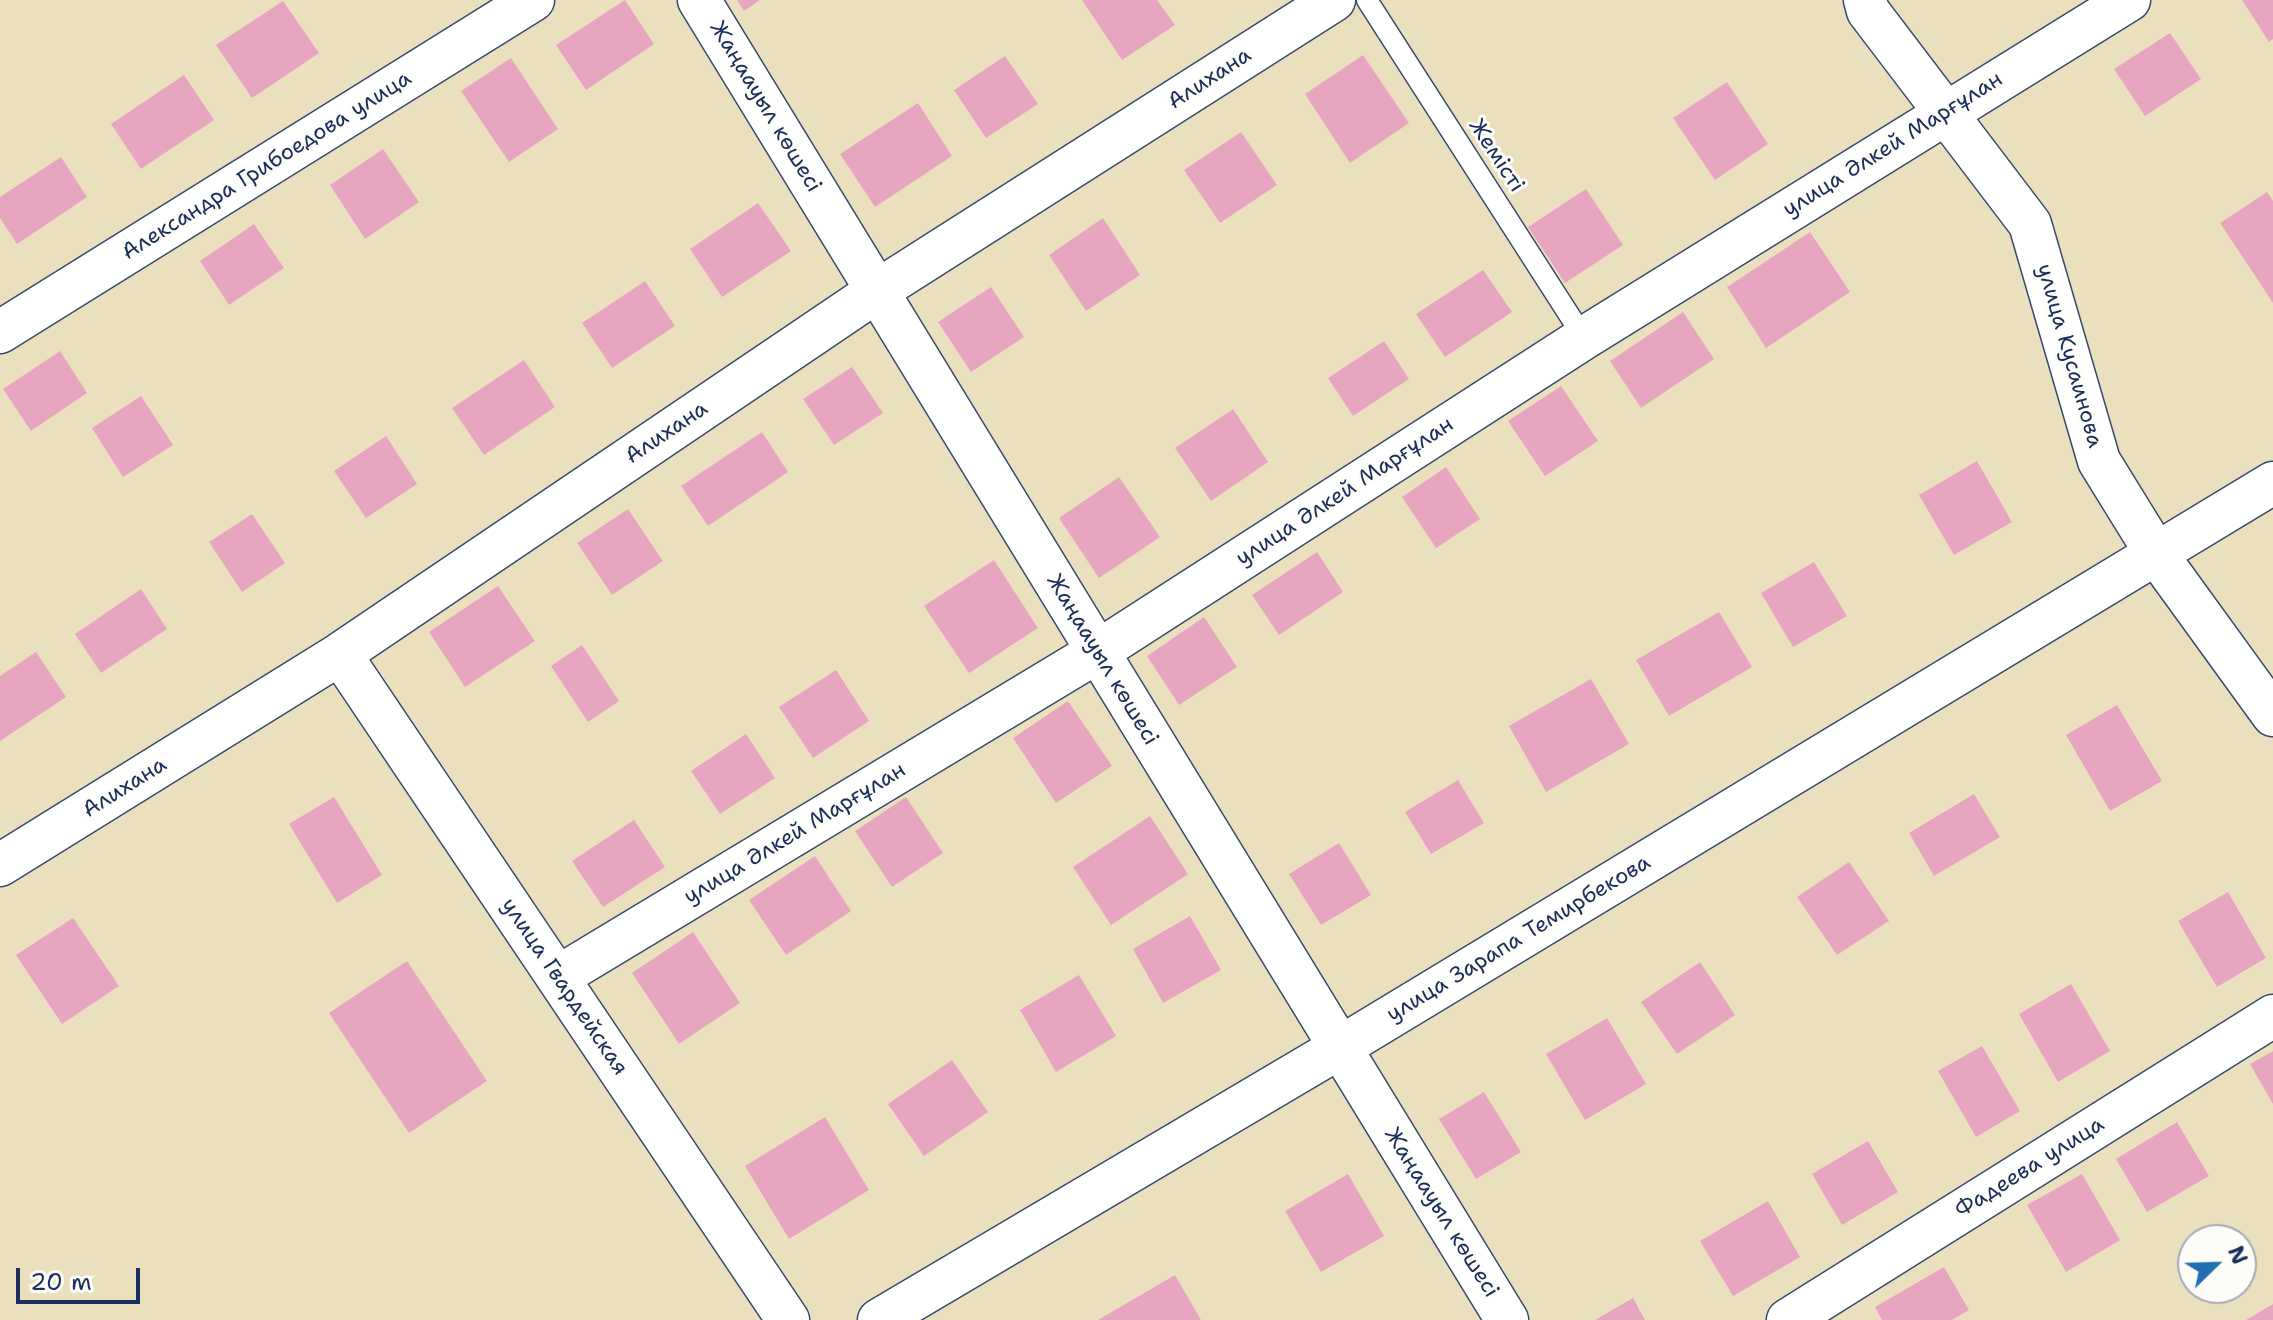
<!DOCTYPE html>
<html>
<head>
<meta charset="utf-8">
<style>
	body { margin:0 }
	#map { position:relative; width:2273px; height:1320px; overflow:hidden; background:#ebe0bd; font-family:"Shantell Sans",sans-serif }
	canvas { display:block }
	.north { position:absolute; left:2177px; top:1224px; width:80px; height:80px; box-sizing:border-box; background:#fdfcf7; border:2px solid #a3aaba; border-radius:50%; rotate:67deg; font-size:22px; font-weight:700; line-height:32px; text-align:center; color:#1b2f5e }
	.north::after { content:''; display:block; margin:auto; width:28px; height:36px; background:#1f6fb2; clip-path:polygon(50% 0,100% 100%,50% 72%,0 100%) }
	.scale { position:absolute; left:16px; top:1268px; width:124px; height:36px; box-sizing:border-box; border:4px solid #1b2f5e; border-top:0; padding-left:10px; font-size:24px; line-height:28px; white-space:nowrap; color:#1b2f5e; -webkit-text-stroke:6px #fdfcf7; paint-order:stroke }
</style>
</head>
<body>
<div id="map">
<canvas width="2273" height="1320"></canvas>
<div class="north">N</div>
<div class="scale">20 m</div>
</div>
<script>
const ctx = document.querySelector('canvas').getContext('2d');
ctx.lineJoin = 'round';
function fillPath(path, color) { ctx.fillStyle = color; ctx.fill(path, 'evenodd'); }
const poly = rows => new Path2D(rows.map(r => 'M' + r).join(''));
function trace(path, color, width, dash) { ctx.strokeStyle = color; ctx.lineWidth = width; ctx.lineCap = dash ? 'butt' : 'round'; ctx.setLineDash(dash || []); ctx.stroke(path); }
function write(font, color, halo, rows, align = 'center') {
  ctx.font = font + ' "Shantell Sans",sans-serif'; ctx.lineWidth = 6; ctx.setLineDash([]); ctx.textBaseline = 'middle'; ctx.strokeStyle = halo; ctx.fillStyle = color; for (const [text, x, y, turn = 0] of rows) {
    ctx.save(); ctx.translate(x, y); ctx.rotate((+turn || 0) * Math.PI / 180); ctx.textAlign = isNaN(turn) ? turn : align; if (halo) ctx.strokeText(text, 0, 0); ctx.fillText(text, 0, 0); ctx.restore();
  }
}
fillPath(poly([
	[625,0,654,44,586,90,556,45],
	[737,0,760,0,744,11],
	[1082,0,1157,0,1175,25,1122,60],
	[2242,0,2273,0,2273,39,2269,42],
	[283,1,319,53,252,98,216,45],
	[2170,33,2201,79,2145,116,2114,69],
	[1363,55,1409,123,1350,163,1305,94],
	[1005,56,1038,104,986,138,954,90],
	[511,58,558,129,509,162,461,91],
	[184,75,214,120,141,169,111,124],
	[1727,82,1768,144,1715,180,1673,118],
	[918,103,952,156,875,207,840,154],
	[1241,132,1277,185,1220,223,1184,170],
	[383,149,419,202,365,239,330,185],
	[61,157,87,197,17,244,0,218,0,197],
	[1586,189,1623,245,1565,283,1528,227],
	[2267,192,2273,201,2273,303,2220,223],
	[758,203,791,251,722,297,690,249],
	[1103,218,1140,275,1086,311,1049,255],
	[254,224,284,268,229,305,200,261],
	[1810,232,1850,292,1766,348,1727,287],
	[1483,270,1512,312,1445,357,1416,314],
	[645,281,675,326,612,368,582,323],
	[991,287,1024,337,971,372,938,322],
	[1683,312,1714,359,1641,408,1610,361],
	[1384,341,1409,379,1353,416,1328,378],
	[60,351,87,393,31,431,3,389],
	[524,360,555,407,484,455,452,408],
	[852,367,883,413,834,445,803,399],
	[1561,386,1598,441,1545,476,1508,421],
	[141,396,173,445,123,477,92,428],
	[1233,409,1268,462,1211,501,1175,448],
	[762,432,788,472,708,526,681,486],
	[386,436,417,484,366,518,334,471],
	[1977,461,2012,522,1954,555,1919,495],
	[1446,467,1480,519,1436,548,1402,497],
	[1119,477,1160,537,1099,578,1059,518],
	[628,509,663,561,612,595,577,543],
	[252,514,285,563,242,592,209,542],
	[1317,552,1343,592,1279,635,1252,595],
	[994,560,1038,628,969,673,924,606],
	[1814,562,1847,616,1793,647,1761,593],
	[498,586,535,641,465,687,429,632],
	[141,589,167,629,101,673,75,634],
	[1719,612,1752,667,1669,716,1636,660],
	[1204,617,1237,667,1179,705,1147,656],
	[582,645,619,701,588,722,551,666],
	[36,652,66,697,0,741,0,676],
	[836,670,869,721,813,758,779,707],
	[1591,679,1629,744,1546,792,1509,726],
	[1068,701,1112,766,1056,803,1013,738],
	[2117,705,2162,781,2110,811,2066,735],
	[746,734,775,778,720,814,691,771],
	[1458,780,1484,823,1431,854,1405,812],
	[1974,794,2000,837,1934,876,1909,833],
	[334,797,382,875,337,903,289,824],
	[906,797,943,853,892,887,855,831],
	[1150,816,1188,874,1111,925,1073,867],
	[634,820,665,867,603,907,572,861],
	[1339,843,1371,895,1321,925,1289,874],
	[815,856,851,911,786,955,749,900],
	[1849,862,1889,921,1837,955,1797,897],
	[2228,892,2266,958,2217,987,2178,921],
	[1190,916,1221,970,1163,1003,1133,949],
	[73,918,119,986,62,1024,16,955],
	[693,932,740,1003,679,1044,632,973],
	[407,961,487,1081,409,1133,329,1013],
	[1700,962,1735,1015,1677,1054,1641,1002],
	[1079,975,1116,1036,1056,1072,1020,1010],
	[2071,984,2110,1051,2058,1082,2019,1014],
	[1607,1018,1646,1084,1585,1120,1546,1054],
	[1982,1046,2020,1111,1976,1137,1938,1071],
	[2273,1051,2273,1104,2250,1064],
	[952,1060,988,1112,924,1156,888,1104],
	[1484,1092,1521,1152,1476,1179,1439,1119],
	[825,1117,869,1190,789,1239,745,1166],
	[2177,1122,2209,1176,2147,1212,2116,1159],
	[1868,1141,1898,1192,1842,1225,1812,1174],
	[1348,1174,1384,1236,1321,1272,1285,1211],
	[2082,1174,2120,1240,2066,1272,2027,1205],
	[1768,1201,1800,1257,1733,1296,1700,1241],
	[1944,1267,1969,1310,1952,1320,1882,1320,1875,1307],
	[1175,1275,1201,1320,1098,1320],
	[1633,1298,1645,1320,1595,1320],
	[2273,1304,2273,1320,2246,1320]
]), '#e7a6c0');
const service = poly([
	[1367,0,1584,338]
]);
const minor = poly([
	[699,0,1507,1320],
	[1865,0,1868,11,2030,224,2099,461,2157,555,2273,715],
	[0,332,533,0],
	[340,654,788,1320],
	[0,865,340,654,877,291,1334,0],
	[558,977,1097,652,1584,338,2129,0],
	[879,1320,1339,1048,2273,483],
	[1788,1320,2273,1016]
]);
trace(service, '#3a4a6c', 23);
trace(minor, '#3a4a6c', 45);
trace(service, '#fff', 20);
trace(minor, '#fff', 42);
write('22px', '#1b2f5e', '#fdfcf7', [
	["Алихана",1210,79,-33],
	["Жаңаауыл көшесі",765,107,59],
	["улица Әлкей Марғұлан",1893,145,-32],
	["Жемісті",1496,156,57],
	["Александра Грибоедова улица",267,166,-32],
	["улица Кусаинова",2069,356,74],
	["Алихана",667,433,-34],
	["улица Әлкей Марғұлан",1345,492,-33],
	["Жаңаауыл көшесі",1102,660,59],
	["Алихана",125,788,-32],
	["улица Әлкей Марғұлан",795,834,-31],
	["улица Зарапа Темирбекова",1519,939,-31],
	["улица Гвардейская",564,987,56],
	["Фадеева улица",2030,1168,-32],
	["Жаңаауыл көшесі",1441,1213,58]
]);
</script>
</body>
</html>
